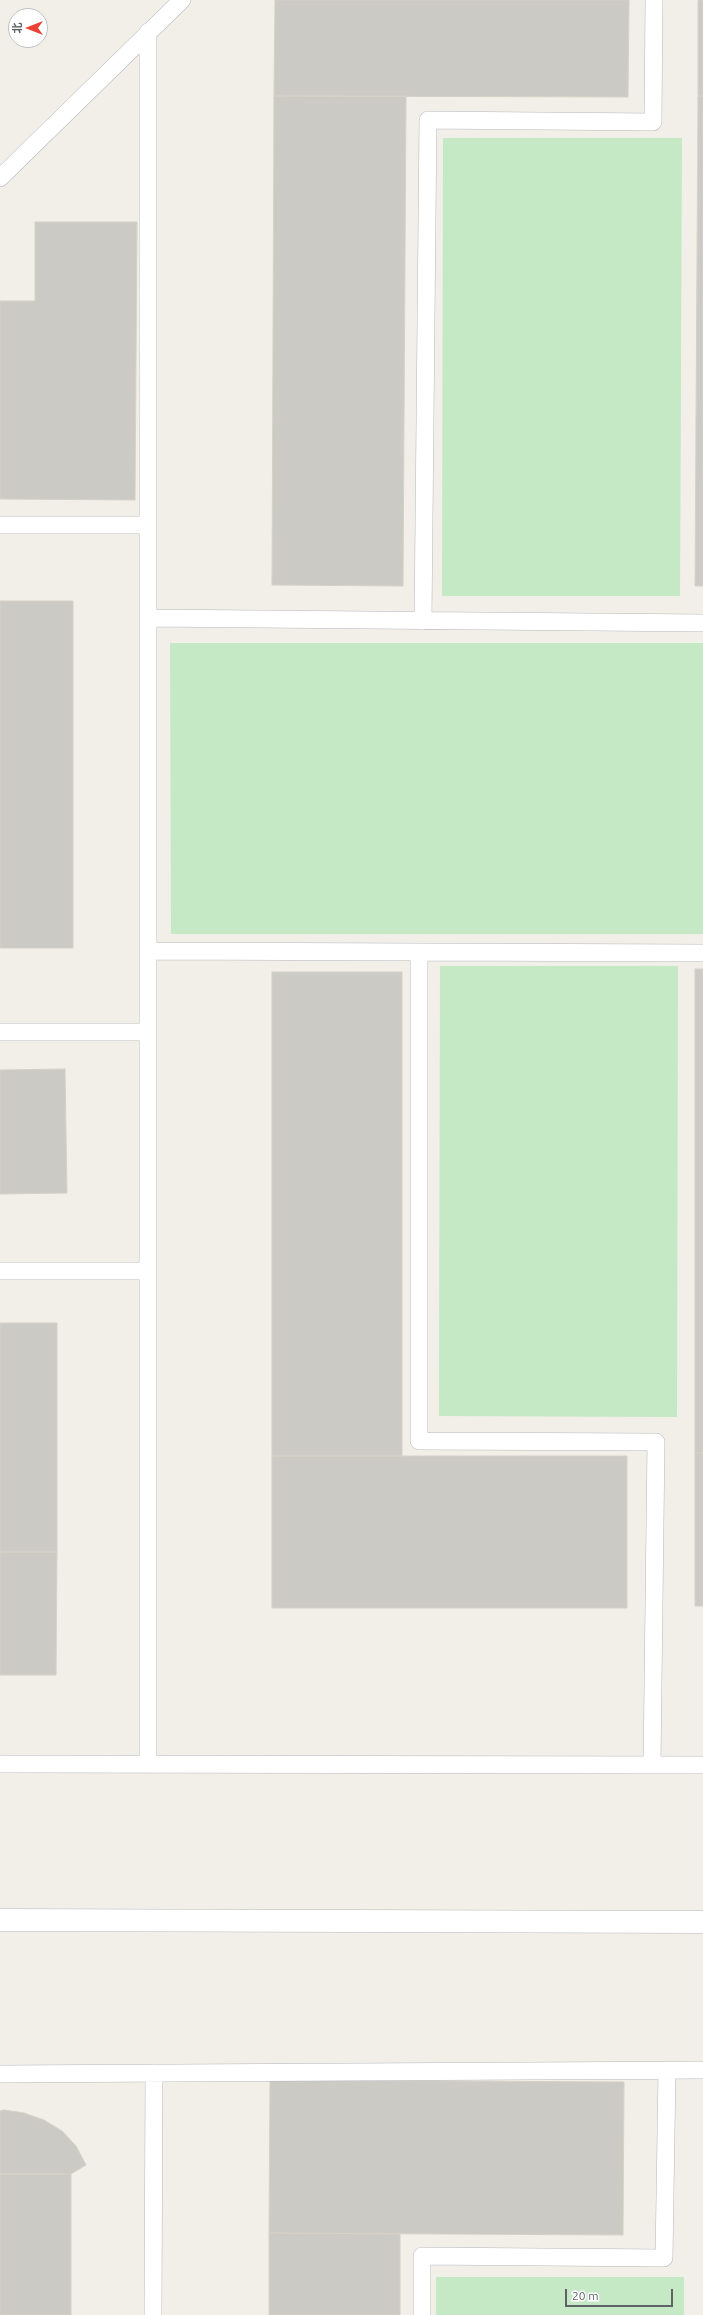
<!DOCTYPE html>
<html>
<head>
<meta charset="utf-8">
<style>
	body { margin:0 }
	#map { position:relative; width:703px; height:2315px; overflow:hidden; background:#f1efe8; font-family:Ubuntu,"Noto Sans SC",sans-serif }
	canvas { display:block }
	.north { position:absolute; left:8px; top:8px; width:40px; height:40px; box-sizing:border-box; background:#fff; border:1px solid #bfc1c3; border-radius:50%; rotate:270deg; font-size:11px; font-weight:700; line-height:16px; text-align:center; color:#5f6368 }
	.north::after { content:''; display:block; margin:auto; width:14px; height:18px; background:#ea4335; clip-path:polygon(50% 0,100% 100%,50% 72%,0 100%) }
	.scale { position:absolute; left:565px; top:2289px; width:108px; height:18px; box-sizing:border-box; border:2px solid #5f6368; border-top:0; padding-left:5px; font-size:12px; line-height:14px; white-space:nowrap; color:#5f6368; -webkit-text-stroke:3px #fff; paint-order:stroke }
</style>
</head>
<body>
<div id="map">
<canvas width="703" height="2315"></canvas>
<div class="north">北</div>
<div class="scale">20 m</div>
</div>
<script>
const ctx = document.querySelector('canvas').getContext('2d');
ctx.lineJoin = 'round';
function fillPath(path, color) { ctx.fillStyle = color; ctx.fill(path, 'evenodd'); }
const poly = rows => new Path2D(rows.map(r => 'M' + r).join(''));
function trace(path, color, width, dash) { ctx.strokeStyle = color; ctx.lineWidth = width; ctx.lineCap = dash ? 'butt' : 'round'; ctx.setLineDash(dash || []); ctx.stroke(path); }
fillPath(poly([
	[443,138,682,138,680,596,442,596],
	[170,643,703,643,703,934,171,934],
	[440,966,678,966,677,1417,439,1416],
	[436,2277,684,2277,684,2315,436,2315]
]), '#c5e8c5');
const building = poly([
	[275,0,629,0,628,97,274,96,275,0],
	[698,0,703,0,703,96,698,96,698,0],
	[274,96,406,96,403,586,272,585,274,96],
	[698,96,703,96,703,586,695,586,698,96],
	[35,222,137,222,135,500,0,499,0,301,35,301,35,222],
	[0,601,73,601,73,948,0,948,0,601],
	[695,969,703,969,703,1453,695,1453,695,969],
	[272,972,402,972,402,1456,272,1456,272,972],
	[65,1069,67,1193,0,1194,0,1070,65,1069],
	[0,1323,57,1323,57,1552,0,1552,0,1323],
	[695,1453,703,1453,703,1606,695,1606,695,1453],
	[272,1456,627,1456,627,1608,272,1608,272,1456],
	[0,1552,57,1552,56,1675,0,1675,0,1552],
	[270,2080,624,2082,623,2235,269,2233,270,2080],
	[4,2110,24,2113,44,2120,62,2131,76,2146,86,2165,71,2174,0,2174,0,2111,4,2110],
	[0,2174,71,2174,71,2315,0,2315,0,2174],
	[269,2233,400,2234,400,2315,269,2315,269,2233]
]);
fillPath(building, '#cccac5');
trace(building, '#d6d1c6', 1);
const service = poly([
	[148,32,148,1764],
	[0,178,182,0],
	[0,525,148,525],
	[148,618,703,623],
	[423,621,428,120,653,122,654,0],
	[148,951,703,953],
	[419,952,419,1441,656,1442,652,1765],
	[0,1032,148,1032],
	[0,1271,148,1271],
	[0,1764,703,1765],
	[0,2074,703,2070],
	[153,2315,154,2073],
	[422,2315,422,2256,664,2258,667,2070]
]);
const tertiary = poly([
	[0,1920,703,1922]
]);
trace(service, '#b5b8bc', 18);
trace(tertiary, '#b5b8bc', 23);
trace(service, '#fff', 17);
trace(tertiary, '#fff', 22);
</script>
</body>
</html>
